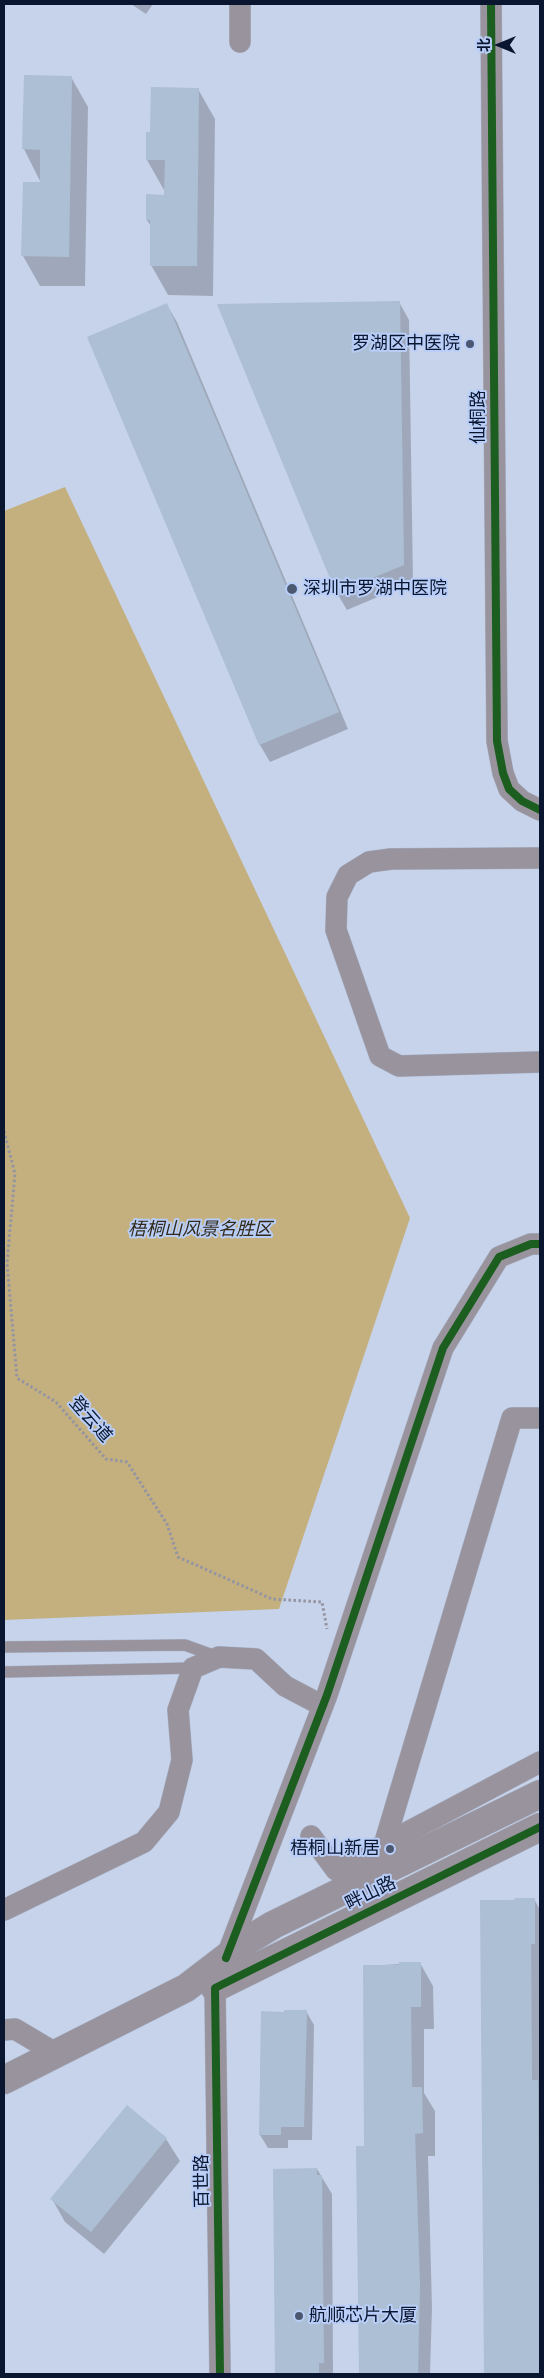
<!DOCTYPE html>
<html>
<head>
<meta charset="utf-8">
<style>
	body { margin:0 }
	#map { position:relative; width:544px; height:2378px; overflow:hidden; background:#c7d3ea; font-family:"Source Serif 4","Noto Sans SC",serif }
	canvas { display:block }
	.frame { position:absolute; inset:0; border:5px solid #0a162f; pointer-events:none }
	.north { position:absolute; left:474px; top:20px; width:50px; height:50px; -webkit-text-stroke:4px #b8cef9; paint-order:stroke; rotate:270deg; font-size:14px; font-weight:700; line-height:20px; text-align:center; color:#0a162f }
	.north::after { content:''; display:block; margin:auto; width:18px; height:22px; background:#0a162f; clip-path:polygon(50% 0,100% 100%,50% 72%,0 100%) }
</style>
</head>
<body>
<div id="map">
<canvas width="544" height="2378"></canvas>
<div class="frame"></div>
<div class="north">北</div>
</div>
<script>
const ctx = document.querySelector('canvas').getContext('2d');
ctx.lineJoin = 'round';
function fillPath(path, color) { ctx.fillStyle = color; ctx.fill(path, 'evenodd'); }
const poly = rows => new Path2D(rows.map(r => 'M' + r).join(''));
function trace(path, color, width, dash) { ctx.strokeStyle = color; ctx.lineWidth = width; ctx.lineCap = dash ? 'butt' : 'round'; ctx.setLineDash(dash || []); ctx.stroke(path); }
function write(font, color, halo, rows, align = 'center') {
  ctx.font = font + ' "Source Serif 4","Noto Sans SC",serif'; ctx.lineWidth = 4; ctx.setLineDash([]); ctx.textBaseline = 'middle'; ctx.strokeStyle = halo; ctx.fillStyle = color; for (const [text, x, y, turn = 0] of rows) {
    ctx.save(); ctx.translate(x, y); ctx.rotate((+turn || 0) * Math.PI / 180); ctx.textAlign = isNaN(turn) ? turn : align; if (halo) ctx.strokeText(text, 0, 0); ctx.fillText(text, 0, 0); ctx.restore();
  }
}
fillPath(poly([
	[65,487,410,1218,279,1609,4,1620,4,511]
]), '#c4b07f');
fillPath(poly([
	[131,4,153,4,146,14],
	[25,77,71,77,88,107,85,286,40,286,23,256,41,183,24,149],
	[198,89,215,119,213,296,168,295,151,265,152,228,147,220,165,196,164,190,147,160,152,134],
	[399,302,409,320,413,582,347,610,337,593,218,306],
	[167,305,177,322,348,729,270,762,260,745,89,338],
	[534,1899,540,1910,540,2374,485,2374,482,1901],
	[420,1963,433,1986,434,2029,424,2029,424,2093,435,2111,435,2156,428,2156,432,2308,430,2374,360,2374,357,2147,365,2147,364,1966],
	[306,2011,314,2025,312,2140,288,2140,288,2148,268,2148,260,2135],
	[166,2139,180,2161,104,2254,65,2222,52,2199],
	[317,2169,332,2194,333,2374,277,2374]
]), '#0003');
fillPath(poly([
	[24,75,72,76,69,257,21,256,23,182,40,182,40,150,22,149],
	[151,87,199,88,197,266,150,266,150,220,146,220,146,194,164,195,165,160,146,160,146,132,150,132],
	[400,301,404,565,336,593,217,304],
	[167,303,339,712,259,745,87,337],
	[515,1898,535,1898,535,1944,531,1944,532,2080,538,2080,540,2374,484,2374,480,1900,515,1900],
	[399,1962,421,1962,421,2007,411,2007,412,2087,422,2087,423,2133,415,2134,420,2285,418,2374,359,2374,356,2146,364,2146,363,1965,399,1965],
	[284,2010,307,2010,304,2127,281,2127,281,2135,259,2135,261,2011,284,2012],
	[127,2105,167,2138,91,2232,50,2199],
	[317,2168,317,2175,322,2175,324,2363,319,2363,319,2373,275,2374,273,2169]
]), '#acbfd4');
const service = poly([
	[4,1647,185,1645,218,1657],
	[4,1672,193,1668]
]);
const minor = poly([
	[240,4,240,42],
	[491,4,497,741,503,773,509,789,522,801,540,810],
	[540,858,391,859,369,862,348,875,337,897,336,930,380,1056,399,1066,540,1062],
	[311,1836,336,1870,540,1762],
	[384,1845,512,1418,540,1418],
	[4,1910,144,1842,169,1812,182,1760,178,1710,193,1668,219,1657,256,1659,285,1686,323,1706],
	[226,1958,327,1695,443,1348,499,1257,531,1244,540,1244],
	[215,1988,220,2374],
	[4,2030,15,2029,57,2054]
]);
const tertiary = poly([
	[215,1988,540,1827],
	[4,2080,186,1988,250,1939,273,1925,540,1794]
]);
trace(service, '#a7b2c6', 12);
trace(minor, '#a7b2c6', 22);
trace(tertiary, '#a7b2c6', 29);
trace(poly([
	[4,1131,15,1174,7,1263,17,1378,56,1402,106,1459,127,1462,167,1524,178,1557,272,1599,322,1602,327,1629]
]), '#9594a1', 3, [2.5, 2.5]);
trace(service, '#99939e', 11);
trace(minor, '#99939e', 21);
trace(tertiary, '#99939e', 28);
trace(poly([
	[491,4,497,741,503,773,509,789,522,801,540,810],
	[226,1958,327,1695,443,1348,499,1257,531,1244,540,1244],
	[220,2374,215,1988,540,1827]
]), '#1b5e20', 8);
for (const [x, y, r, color] of [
	[470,344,5,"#4c5870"],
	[292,589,6,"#4c5870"],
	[390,1849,5,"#4c5870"],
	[299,2316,5,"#4c5870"]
]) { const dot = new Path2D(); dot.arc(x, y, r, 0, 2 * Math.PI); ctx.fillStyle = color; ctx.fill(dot); trace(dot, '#b8cef9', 2); }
write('18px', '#0a162f', '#b8cef9', [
	["罗湖区中医院",460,344],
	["深圳市罗湖中医院",303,589,"left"],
	["梧桐山新居",380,1849],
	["航顺芯片大厦",309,2316,"left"]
], 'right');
write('18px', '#0a162f', '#b8cef9', [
	["仙桐路",479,417,-90],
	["登云道",90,1420,49],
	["畔山路",371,1894,-26],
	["百世路",203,2181,-91]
]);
write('italic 18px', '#322918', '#b8cef9', [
	["梧桐山风景名胜区",200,1230]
]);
</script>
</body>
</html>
